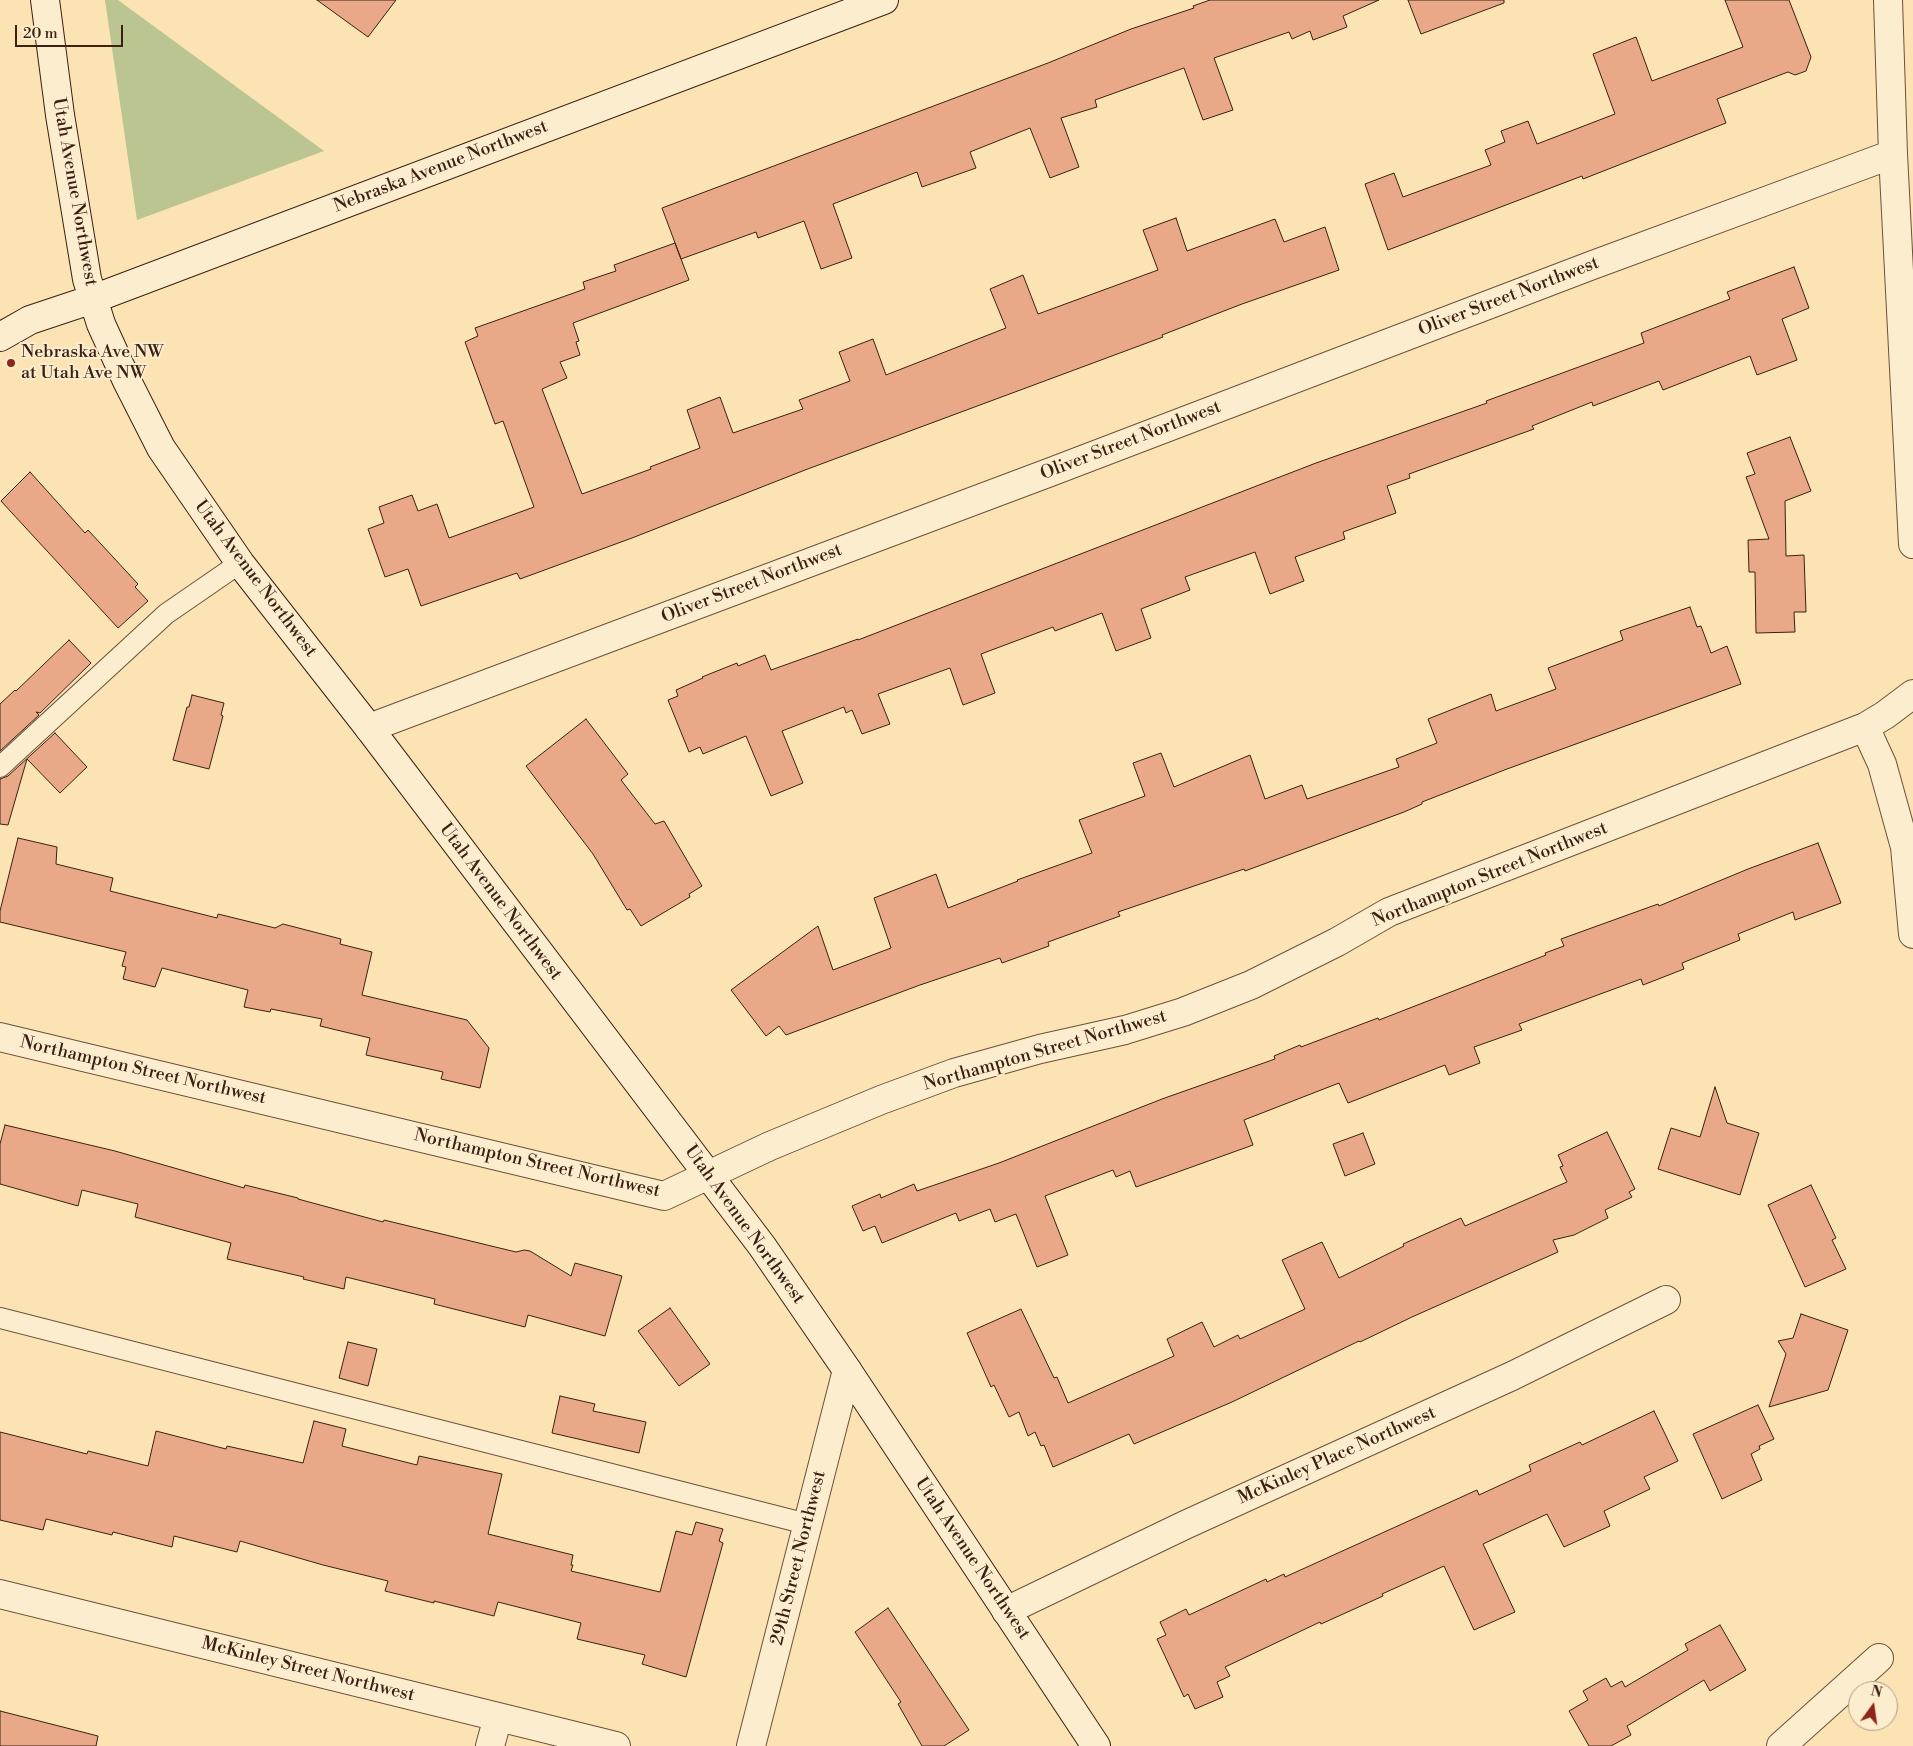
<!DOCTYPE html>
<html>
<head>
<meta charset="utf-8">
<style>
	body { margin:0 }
	#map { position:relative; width:1913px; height:1746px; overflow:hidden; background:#fbe3b4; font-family:"Libre Bodoni",serif }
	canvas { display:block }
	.north { position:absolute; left:1848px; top:1681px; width:50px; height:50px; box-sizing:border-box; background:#fcedce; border:1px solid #af9b83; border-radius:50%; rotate:14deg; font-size:14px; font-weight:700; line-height:20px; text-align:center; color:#3b2013 }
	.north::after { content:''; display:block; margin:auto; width:18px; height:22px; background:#8f2418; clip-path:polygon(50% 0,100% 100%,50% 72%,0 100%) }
	.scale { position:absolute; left:15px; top:25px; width:108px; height:22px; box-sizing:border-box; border:2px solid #3b2013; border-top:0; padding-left:6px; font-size:15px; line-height:18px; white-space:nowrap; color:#3b2013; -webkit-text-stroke:4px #fcedce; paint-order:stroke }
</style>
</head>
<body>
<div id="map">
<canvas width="1913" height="1746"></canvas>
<div class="north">N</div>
<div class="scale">20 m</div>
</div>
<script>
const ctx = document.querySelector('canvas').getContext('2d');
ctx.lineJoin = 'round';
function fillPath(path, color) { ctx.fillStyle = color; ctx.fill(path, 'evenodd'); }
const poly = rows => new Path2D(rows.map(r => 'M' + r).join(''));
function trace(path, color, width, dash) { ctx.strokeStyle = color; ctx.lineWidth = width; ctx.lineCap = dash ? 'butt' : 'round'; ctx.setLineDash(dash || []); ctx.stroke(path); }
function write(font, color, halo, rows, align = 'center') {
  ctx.font = font + ' "Libre Bodoni",serif'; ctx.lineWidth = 4; ctx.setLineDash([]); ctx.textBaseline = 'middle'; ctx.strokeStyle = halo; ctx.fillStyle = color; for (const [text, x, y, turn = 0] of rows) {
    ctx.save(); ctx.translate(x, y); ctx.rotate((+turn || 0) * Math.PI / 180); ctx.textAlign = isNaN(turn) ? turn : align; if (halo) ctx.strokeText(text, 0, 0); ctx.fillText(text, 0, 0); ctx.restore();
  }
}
fillPath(poly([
	[105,0,118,0,324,151,137,220]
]), '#bac591');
const building = poly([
	[317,0,396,0,368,37,317,0],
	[1210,0,1379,0,1343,16,1347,27,1313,40,1310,31,1292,39,1289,32,1214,58,1233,110,1203,120,1184,68,1095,100,1097,107,1061,118,1079,167,1050,178,1030,128,970,152,976,168,922,187,917,172,833,204,852,258,821,269,804,221,758,238,756,232,681,259,662,208,1048,63,1131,29,1194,8,1193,6,1210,0],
	[1408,0,1504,0,1504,3,1421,34,1408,0],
	[1725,0,1789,0,1811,57,1806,71,1795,75,1788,72,1717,99,1726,123,1583,179,1582,176,1388,250,1365,184,1394,173,1403,197,1491,165,1485,150,1505,142,1501,131,1528,121,1537,144,1615,114,1593,54,1636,37,1652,81,1743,47,1725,0],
	[1176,218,1187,251,1275,219,1284,242,1325,227,1339,270,1242,304,1162,335,1163,337,805,470,632,538,520,579,517,573,421,606,408,569,385,577,368,529,384,523,379,507,412,495,418,511,437,504,449,538,534,507,503,421,495,424,465,342,478,336,475,328,585,289,583,282,616,271,614,265,675,243,689,280,573,323,579,341,576,342,580,355,560,362,567,378,542,389,582,494,651,469,650,467,700,448,687,410,720,397,733,433,803,409,799,400,850,381,839,352,873,339,886,375,1006,328,990,289,1023,275,1038,314,1158,270,1143,230,1176,218],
	[1794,267,1809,308,1782,319,1797,360,1757,375,1750,356,1663,390,1659,381,1593,406,1592,402,1532,426,1534,429,1409,474,1410,478,1387,486,1396,513,1343,532,1345,539,1295,557,1304,581,1270,594,1255,552,1185,577,1190,590,1141,609,1151,638,1116,651,1102,613,1055,631,1053,627,981,654,995,693,963,705,950,668,878,694,890,724,862,734,852,710,846,713,844,707,782,731,803,783,771,796,746,736,703,754,700,747,689,752,668,700,678,696,676,690,703,678,702,677,737,663,738,666,765,655,771,670,858,639,858,640,1316,463,1487,403,1486,401,1644,343,1641,333,1730,299,1727,292,1794,267],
	[1790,437,1811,491,1785,501,1786,556,1804,555,1806,612,1794,612,1795,632,1756,633,1755,572,1749,572,1748,540,1769,539,1746,477,1755,474,1747,453,1790,437],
	[30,472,85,533,88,530,138,584,135,587,148,601,118,628,1,501,30,472],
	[1690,607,1697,627,1701,626,1711,653,1727,646,1741,684,1507,769,1422,802,1422,804,1404,812,1245,871,1244,869,1118,912,1120,916,1048,942,1049,946,1002,963,1000,958,920,985,786,1035,779,1026,766,1036,731,990,818,926,833,970,891,948,874,898,936,874,948,908,1018,881,1017,880,1092,853,1079,820,1145,796,1133,763,1161,753,1174,787,1250,755,1265,799,1302,785,1307,799,1399,767,1396,759,1437,743,1428,719,1491,694,1496,711,1556,689,1548,668,1623,640,1620,631,1690,607],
	[69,640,91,663,40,713,36,712,39,715,0,751,0,704,15,690,16,691,69,640],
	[192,695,224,703,221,715,223,716,209,769,173,760,187,707,189,707,192,695],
	[586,719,628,774,621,780,655,824,664,821,702,886,689,894,690,897,641,926,630,909,627,910,593,854,526,766,586,719],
	[55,733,87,767,60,793,27,759,8,825,0,824,0,779,8,776,55,733],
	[18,838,57,847,56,864,113,878,110,891,217,918,218,914,275,928,283,924,341,939,340,944,372,952,362,995,467,1020,489,1048,480,1088,441,1079,443,1072,366,1055,370,1038,320,1026,322,1019,271,1009,270,1012,244,1007,248,990,162,968,155,987,123,979,126,967,122,966,126,952,0,922,0,911,18,838],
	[1818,843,1841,903,1795,920,1793,912,1738,934,1740,940,1682,963,1684,969,1643,985,1641,979,1519,1024,1522,1030,1474,1047,1480,1063,1449,1075,1445,1065,1348,1103,1339,1083,1244,1120,1253,1145,1136,1187,1130,1171,1116,1177,1113,1170,1045,1196,1068,1255,1037,1267,1016,1214,995,1222,990,1209,959,1221,956,1213,882,1243,875,1226,863,1231,852,1206,880,1194,881,1198,914,1184,917,1191,999,1163,1162,1099,1275,1059,1274,1056,1300,1045,1301,1047,1378,1018,1379,1020,1546,955,1545,953,1564,946,1561,939,1658,904,1659,906,1748,869,1818,843],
	[1715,1087,1727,1123,1759,1133,1740,1195,1658,1169,1671,1128,1700,1137,1715,1087],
	[5,1125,115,1151,244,1188,245,1185,298,1198,298,1199,383,1222,384,1220,516,1252,524,1250,530,1251,571,1276,575,1263,622,1276,605,1336,528,1315,525,1327,434,1304,435,1299,346,1277,344,1289,303,1279,304,1277,227,1259,231,1243,135,1217,138,1204,82,1190,78,1206,0,1184,0,1144,5,1125],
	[1607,1132,1635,1189,1629,1192,1632,1197,1605,1210,1608,1218,1574,1235,1553,1240,1558,1252,1412,1317,1360,1342,1359,1341,1232,1402,1134,1444,1129,1434,1053,1467,1044,1445,1041,1446,1035,1432,1028,1436,1019,1412,1009,1417,994,1385,991,1387,967,1333,1021,1309,1054,1378,1057,1377,1068,1403,1174,1356,1167,1339,1202,1322,1214,1347,1238,1335,1240,1339,1305,1309,1282,1260,1322,1242,1339,1278,1404,1246,1403,1244,1461,1218,1465,1226,1567,1182,1560,1167,1563,1166,1558,1155,1607,1132],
	[1363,1133,1375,1164,1345,1176,1333,1144,1363,1133],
	[1811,1185,1836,1238,1832,1240,1846,1269,1805,1287,1768,1205,1811,1185],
	[670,1308,710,1364,679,1386,638,1331,670,1308],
	[1801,1314,1848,1330,1828,1390,1769,1407,1786,1354,1778,1341,1793,1338,1801,1314],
	[348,1342,377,1349,368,1386,339,1378,348,1342],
	[560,1396,595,1404,593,1411,646,1422,639,1453,552,1433,560,1396],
	[1758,1405,1774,1439,1759,1446,1760,1449,1751,1454,1762,1480,1722,1499,1693,1434,1758,1405],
	[1654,1411,1678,1461,1644,1477,1650,1489,1604,1511,1610,1526,1564,1547,1547,1514,1483,1544,1515,1612,1474,1630,1444,1566,1382,1594,1383,1596,1321,1624,1320,1622,1225,1667,1230,1676,1217,1682,1223,1697,1195,1709,1188,1694,1184,1697,1157,1639,1166,1635,1160,1622,1186,1609,1189,1615,1266,1579,1267,1582,1284,1574,1285,1577,1477,1490,1479,1495,1531,1471,1529,1465,1580,1442,1582,1445,1654,1411],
	[314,1421,346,1429,342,1446,417,1465,419,1456,502,1474,488,1534,573,1555,571,1565,573,1565,571,1571,660,1592,676,1531,692,1535,696,1522,723,1529,719,1541,723,1543,686,1677,642,1664,645,1655,577,1639,581,1623,498,1602,494,1616,434,1601,434,1603,385,1591,388,1581,323,1565,240,1541,237,1552,174,1536,172,1547,113,1532,112,1535,46,1519,43,1530,0,1520,0,1432,87,1454,88,1451,148,1466,156,1431,226,1449,227,1446,303,1463,314,1421],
	[888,1608,969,1730,944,1746,922,1746,898,1704,901,1702,855,1632,888,1608],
	[1720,1625,1746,1670,1710,1691,1704,1680,1627,1726,1631,1735,1611,1746,1589,1746,1569,1711,1588,1700,1583,1691,1606,1678,1611,1687,1622,1681,1625,1687,1688,1650,1685,1644,1720,1625],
	[0,1711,98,1736,96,1746,0,1746,0,1711]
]);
fillPath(building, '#e9a888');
trace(building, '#3b2013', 1);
const lane = poly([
	[0,767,166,614,240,563],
	[0,1318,807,1524]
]);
const street = poly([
	[1888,0,1893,154,1913,544],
	[1865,727,1882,764,1905,847,1913,934],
	[369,728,1048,473,1590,266,1893,154],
	[0,1037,664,1196,770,1146,881,1100,954,1073,1040,1049,1125,1030,1183,1012,1251,985,1337,942,1389,912,1865,727,1885,715,1913,694],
	[0,1594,616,1746],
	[1006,1611,1185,1525,1512,1376,1666,1300],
	[490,1746,498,1717],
	[751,1746,847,1370],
	[1781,1746,1879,1658]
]);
const secondary = poly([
	[45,0,60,115,87,279,101,324,127,381,161,448,240,563,369,728,762,1246,847,1370,1096,1746],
	[0,337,30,320,93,299,884,0]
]);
trace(lane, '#6b513b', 22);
trace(street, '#6b513b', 30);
trace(secondary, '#3b2013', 30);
trace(lane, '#fcedce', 20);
trace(street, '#fcedce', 28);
trace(secondary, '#fcedce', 28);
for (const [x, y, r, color] of [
	[11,363,5,"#8f2418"]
]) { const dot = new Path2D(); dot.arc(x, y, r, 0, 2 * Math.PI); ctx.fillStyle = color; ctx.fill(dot); trace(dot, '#fcedce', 2); }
write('18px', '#3b2013', '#fcedce', [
	["Nebraska Avenue Northwest",441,167,-21],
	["Utah Avenue Northwest",74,192,80],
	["Oliver Street Northwest",1509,297,-21],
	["Oliver Street Northwest",1131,441,-21],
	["Utah Avenue Northwest",255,579,53],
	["Oliver Street Northwest",752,584,-21],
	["Northampton Street Northwest",1490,875,-22],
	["Utah Avenue Northwest",500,902,53],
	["Northampton Street Northwest",1045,1051,-16],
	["Northampton Street Northwest",143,1071,13],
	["Northampton Street Northwest",537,1164,13],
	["Utah Avenue Northwest",744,1225,54],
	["McKinley Place Northwest",1337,1456,-24],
	["29th Street Northwest",799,1558,-76],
	["Utah Avenue Northwest",972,1559,56],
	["McKinley Street Northwest",308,1670,14]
]);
write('18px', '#3b2013', '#fcedce', [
	["Nebraska Ave NW",21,353],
	["at Utah Ave NW",21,374]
], 'left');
</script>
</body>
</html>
